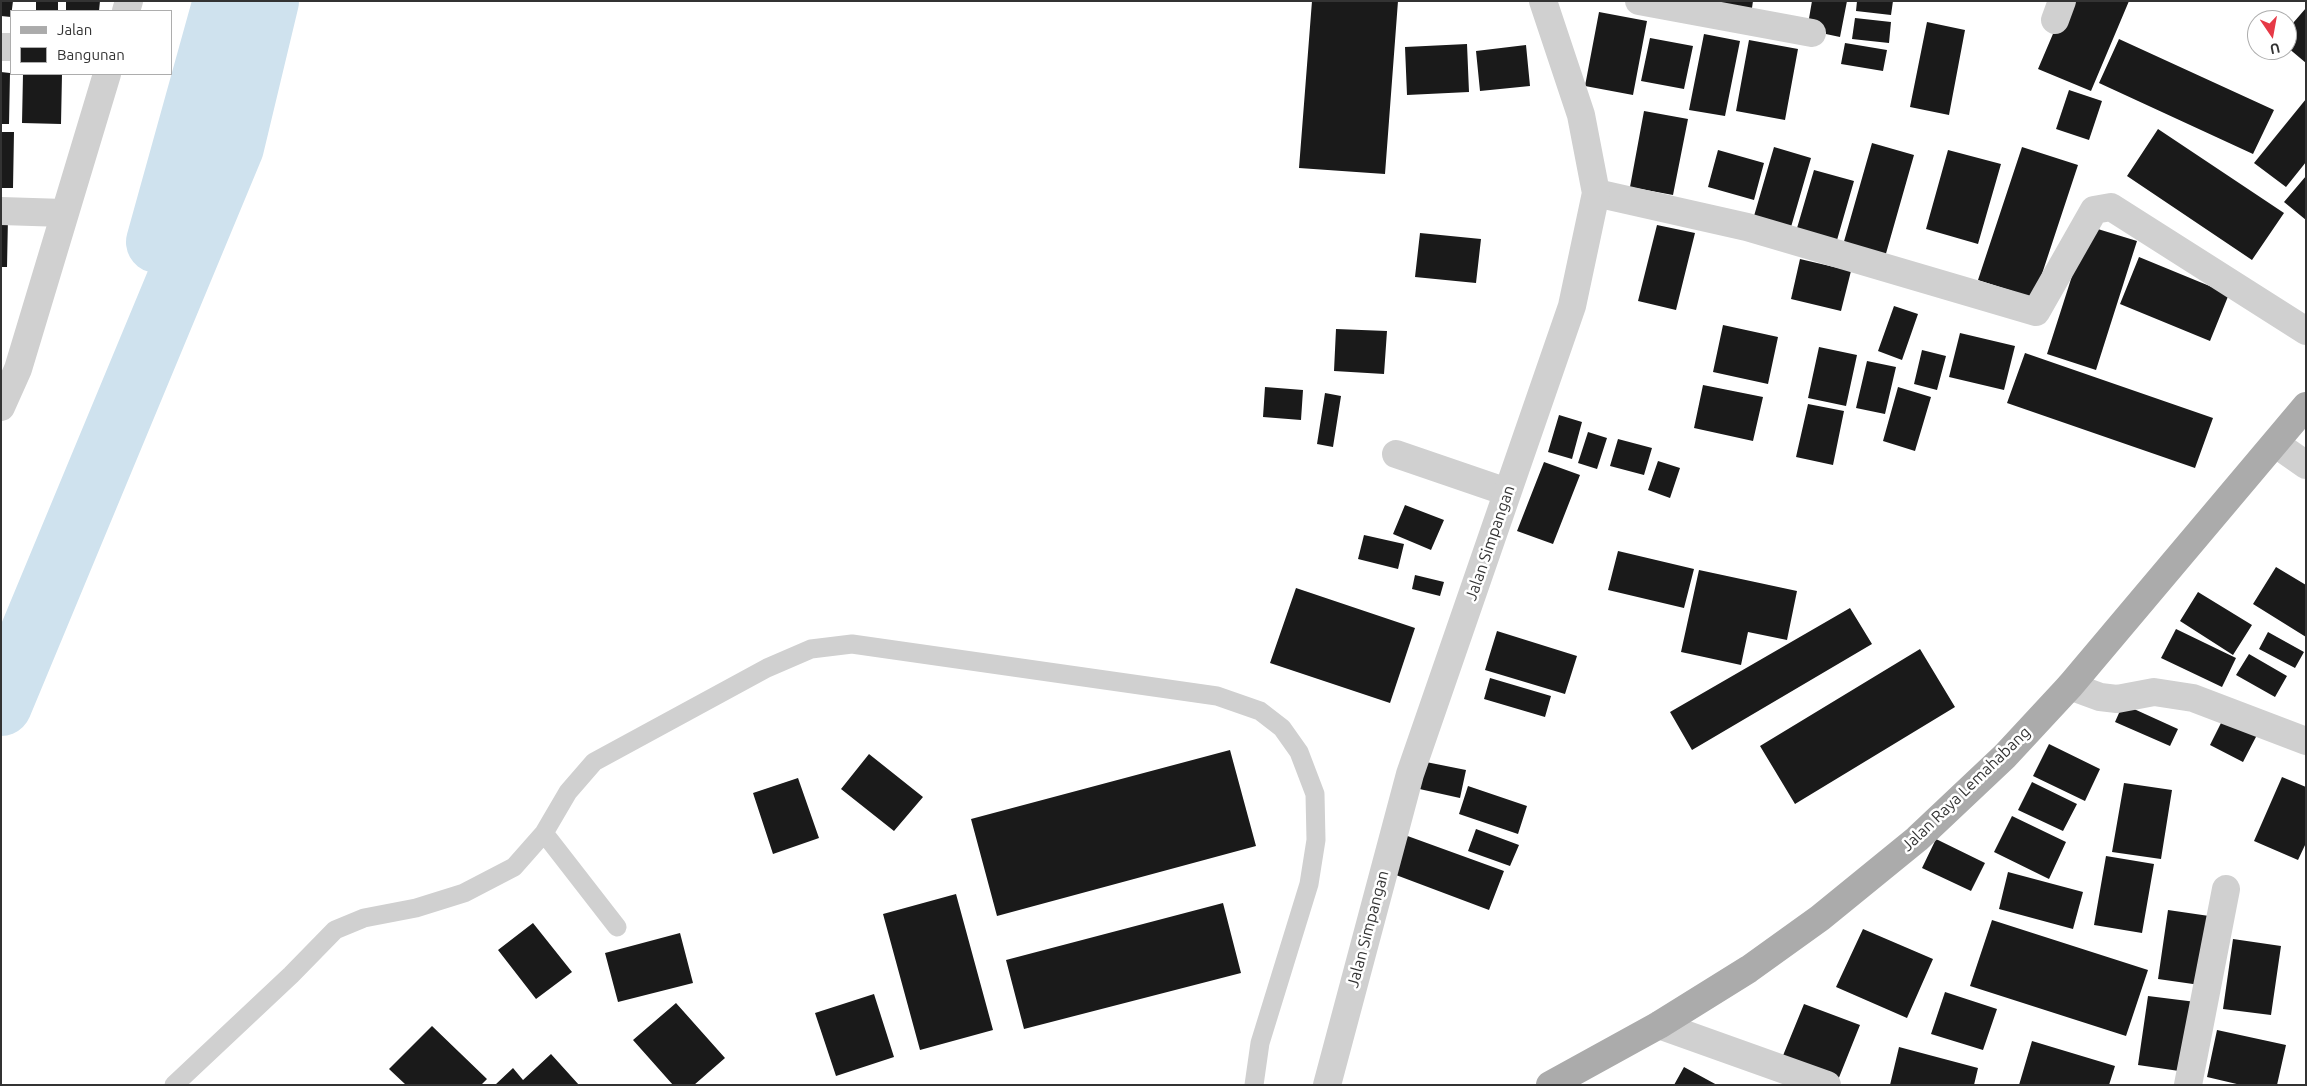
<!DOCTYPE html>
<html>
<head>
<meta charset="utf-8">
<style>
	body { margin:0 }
	#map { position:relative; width:2307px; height:1086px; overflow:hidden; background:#fff; font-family:Ubuntu,sans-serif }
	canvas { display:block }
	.frame { position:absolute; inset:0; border:2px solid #333; pointer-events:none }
	.legend { position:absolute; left:10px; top:10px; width:162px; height:65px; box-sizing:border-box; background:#fff; border:1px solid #adadad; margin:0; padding:6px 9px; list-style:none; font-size:15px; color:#333 }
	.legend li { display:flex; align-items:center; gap:10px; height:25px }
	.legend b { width:25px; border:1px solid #adadad }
	.north { position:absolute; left:2247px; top:10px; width:50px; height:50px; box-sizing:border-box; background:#fff; border:1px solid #adadad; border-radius:50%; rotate:168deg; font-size:14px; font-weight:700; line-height:20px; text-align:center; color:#333 }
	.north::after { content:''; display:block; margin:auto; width:18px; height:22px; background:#e63946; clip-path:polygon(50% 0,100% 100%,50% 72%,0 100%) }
</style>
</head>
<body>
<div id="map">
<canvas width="2307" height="1086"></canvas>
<div class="frame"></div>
<ul class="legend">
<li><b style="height:6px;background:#ababab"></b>Jalan</li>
<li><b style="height:14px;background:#1a1a1a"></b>Bangunan</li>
</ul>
<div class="north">U</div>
</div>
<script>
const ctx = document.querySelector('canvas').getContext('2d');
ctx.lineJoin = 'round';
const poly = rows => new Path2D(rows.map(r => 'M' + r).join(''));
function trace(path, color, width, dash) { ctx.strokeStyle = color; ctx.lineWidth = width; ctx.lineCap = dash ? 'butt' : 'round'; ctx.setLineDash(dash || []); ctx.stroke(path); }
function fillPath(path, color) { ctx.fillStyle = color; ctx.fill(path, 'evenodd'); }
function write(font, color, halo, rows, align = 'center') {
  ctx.font = font + ' Ubuntu,sans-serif'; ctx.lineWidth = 5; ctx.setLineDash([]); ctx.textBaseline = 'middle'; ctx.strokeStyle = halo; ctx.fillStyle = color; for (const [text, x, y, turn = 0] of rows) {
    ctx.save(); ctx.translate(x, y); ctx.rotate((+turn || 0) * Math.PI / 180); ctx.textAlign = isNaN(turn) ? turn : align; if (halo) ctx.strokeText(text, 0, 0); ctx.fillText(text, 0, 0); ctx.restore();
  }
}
trace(poly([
	[157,242,224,1],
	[1,705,233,147,268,1]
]), '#cfe2ee', 62);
fillPath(poly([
	[1,1,13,1,11,17,1,16],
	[36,1,58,1,58,11,36,11],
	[66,1,100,1,99,11,66,11],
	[1312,1,1398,1,1385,174,1299,168],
	[1702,1,1753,1,1751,15],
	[1812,1,1847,1,1840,37,1807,30],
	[1857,1,1893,1,1891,15,1856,11],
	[2067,1,2129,1,2091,91,2038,69],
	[2306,8,2306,63,2287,47,2287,30],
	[1599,12,1647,21,1633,95,1585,86],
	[1855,18,1891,22,1889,43,1852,39],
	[1927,22,1965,30,1949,115,1910,107],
	[1704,34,1740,41,1725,116,1689,110],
	[1650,38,1693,46,1684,89,1641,81],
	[2119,39,2274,110,2253,154,2099,83],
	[1749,40,1798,49,1785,120,1736,111],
	[1845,43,1887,50,1883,71,1841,64],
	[1467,44,1469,92,1407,95,1405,47],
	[1526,45,1530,86,1480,91,1476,51],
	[1,72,10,73,9,124,1,124],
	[23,74,62,74,61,124,22,123],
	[2069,90,2102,101,2089,140,2056,129],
	[2306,99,2306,162,2286,187,2254,163],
	[1644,111,1688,119,1673,195,1630,187],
	[2158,129,2284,213,2252,260,2127,176],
	[1,132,14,132,13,188,1,188],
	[1872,143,1914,155,1883,264,1841,252],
	[1774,147,1811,158,1791,227,1754,216],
	[2022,147,2078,165,2034,298,1978,280],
	[1718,150,1764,163,1754,200,1708,187],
	[1948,150,2001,164,1978,244,1926,229],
	[1814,170,1854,181,1835,247,1795,235],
	[2306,176,2306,220,2284,202],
	[1,217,8,217,7,267,1,267],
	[1657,225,1695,233,1676,310,1638,301],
	[2088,226,2137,241,2096,370,2047,354],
	[1420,233,1481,239,1476,283,1415,277],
	[2139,257,2229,294,2210,341,2120,304],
	[1800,259,1851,271,1841,311,1791,299],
	[1894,306,1918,314,1902,360,1878,351],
	[1723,325,1778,337,1768,384,1713,372],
	[1336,329,1387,331,1384,374,1334,371],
	[1960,333,2015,346,2004,390,1949,377],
	[1819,347,1857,355,1846,406,1808,398],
	[1922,350,1946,356,1937,390,1914,384],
	[2025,353,2213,418,2195,468,2007,403],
	[1867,361,1896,367,1885,414,1856,408],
	[1703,385,1763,397,1753,441,1694,428],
	[1265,387,1303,390,1301,420,1263,417],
	[1898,387,1931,397,1915,451,1883,441],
	[1325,393,1341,396,1333,447,1317,444],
	[1808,404,1844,411,1833,465,1796,457],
	[1559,415,1582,422,1572,459,1548,452],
	[1588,432,1607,438,1597,469,1578,463],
	[1618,439,1652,448,1644,475,1610,466],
	[1658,461,1680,468,1670,498,1648,490],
	[1544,462,1580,475,1553,544,1517,531],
	[1405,505,1444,520,1431,550,1393,534],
	[1364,535,1404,544,1398,569,1358,559],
	[1618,551,1694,569,1684,608,1608,590],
	[2276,567,2306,585,2306,637,2253,604],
	[1699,570,1797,591,1787,640,1748,632,1741,665,1681,652],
	[1415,575,1444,582,1440,596,1412,589],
	[1296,588,1415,628,1390,703,1270,663],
	[2198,592,2252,625,2233,655,2180,621],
	[1850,608,1872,644,1692,750,1670,712],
	[2176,629,2236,658,2222,687,2161,658],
	[1497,631,1577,656,1565,694,1485,670],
	[2268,632,2304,652,2295,668,2259,649],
	[1920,649,1955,707,1795,804,1760,746],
	[2249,654,2287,676,2275,697,2236,675],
	[1490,678,1551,696,1545,717,1484,699],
	[2123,704,2178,729,2170,746,2115,722],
	[2225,715,2258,733,2243,762,2210,745],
	[2049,744,2100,769,2085,801,2033,776],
	[1230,750,1256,846,997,916,971,819],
	[869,754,923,797,894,831,841,789],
	[1421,761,1466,770,1460,798,1415,788],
	[2282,777,2306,787,2306,843,2298,860,2254,841],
	[798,778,819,838,773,854,753,793],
	[2032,782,2077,804,2063,831,2018,810],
	[2124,783,2172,790,2161,859,2112,852],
	[1468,786,1527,806,1518,834,1459,814],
	[2012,816,2066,842,2049,879,1994,852],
	[1476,829,1519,845,1510,866,1468,851],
	[1402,834,1504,871,1489,910,1388,872],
	[1936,839,1985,863,1971,891,1922,868],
	[2106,856,2154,864,2142,933,2094,925],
	[2008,872,2083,892,2073,929,1999,909],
	[956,894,993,1030,920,1050,883,914],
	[1223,903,1241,973,1024,1029,1006,960],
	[2168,910,2216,917,2207,986,2158,979],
	[1992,920,2148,970,2126,1036,1970,986],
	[533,923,572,972,536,999,498,950],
	[1863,929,1933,959,1907,1018,1836,987],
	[680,933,693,983,618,1002,605,953],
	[2233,939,2281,946,2271,1015,2223,1009],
	[1945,992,1997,1009,1983,1050,1931,1034],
	[874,994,894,1057,836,1076,815,1013],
	[2148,996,2196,1002,2186,1072,2138,1065],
	[676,1003,725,1058,694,1085,673,1085,633,1040],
	[1804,1004,1860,1025,1838,1080,1782,1058],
	[432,1026,487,1079,481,1085,406,1085,389,1069],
	[2217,1030,2286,1045,2277,1085,2241,1085,2207,1077],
	[2032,1041,2115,1066,2109,1085,2019,1085],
	[1899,1047,1978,1068,1974,1085,1890,1085],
	[551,1054,579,1085,495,1085,513,1068,523,1080],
	[1684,1067,1717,1085,1674,1085]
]), '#1a1a1a');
trace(poly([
	[544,833,617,927],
	[174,1085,291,975,335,930,364,918,416,908,464,893,514,867,544,833,568,792,594,762,767,668,811,649,852,644,1217,696,1260,711,1282,728,1299,752,1315,794,1316,840,1309,884,1260,1043,1254,1085]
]), '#d0d0d0', 19);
trace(poly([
	[1639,1,1812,33],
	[126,11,129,1],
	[2055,20,2062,1],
	[1,47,11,47],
	[1596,193,1747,227,2036,312,2094,210,2111,207,2306,331],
	[1,211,64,213],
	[1,407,18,369,107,74],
	[2276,444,2306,465],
	[1396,454,1507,492],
	[2070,686,2100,697,2117,699,2154,692,2193,698,2306,741],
	[1659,1025,1827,1085],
	[2188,1085,2226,889]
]), '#d0d0d0', 28);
trace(poly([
	[1327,1085,1410,774,1572,306,1596,193,1581,115,1543,1]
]), '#d0d0d0', 28);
trace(poly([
	[1550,1085,1659,1025,1749,969,1820,918,1917,839,2005,756,2070,686,2306,406]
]), '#ababab', 28);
write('16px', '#333', '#fff', [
	["Jalan Simpangan",1490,543,-71],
	["Jalan Raya Lemahabang",1966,789,-44],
	["Jalan Simpangan",1368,929,-75]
]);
</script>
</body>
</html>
